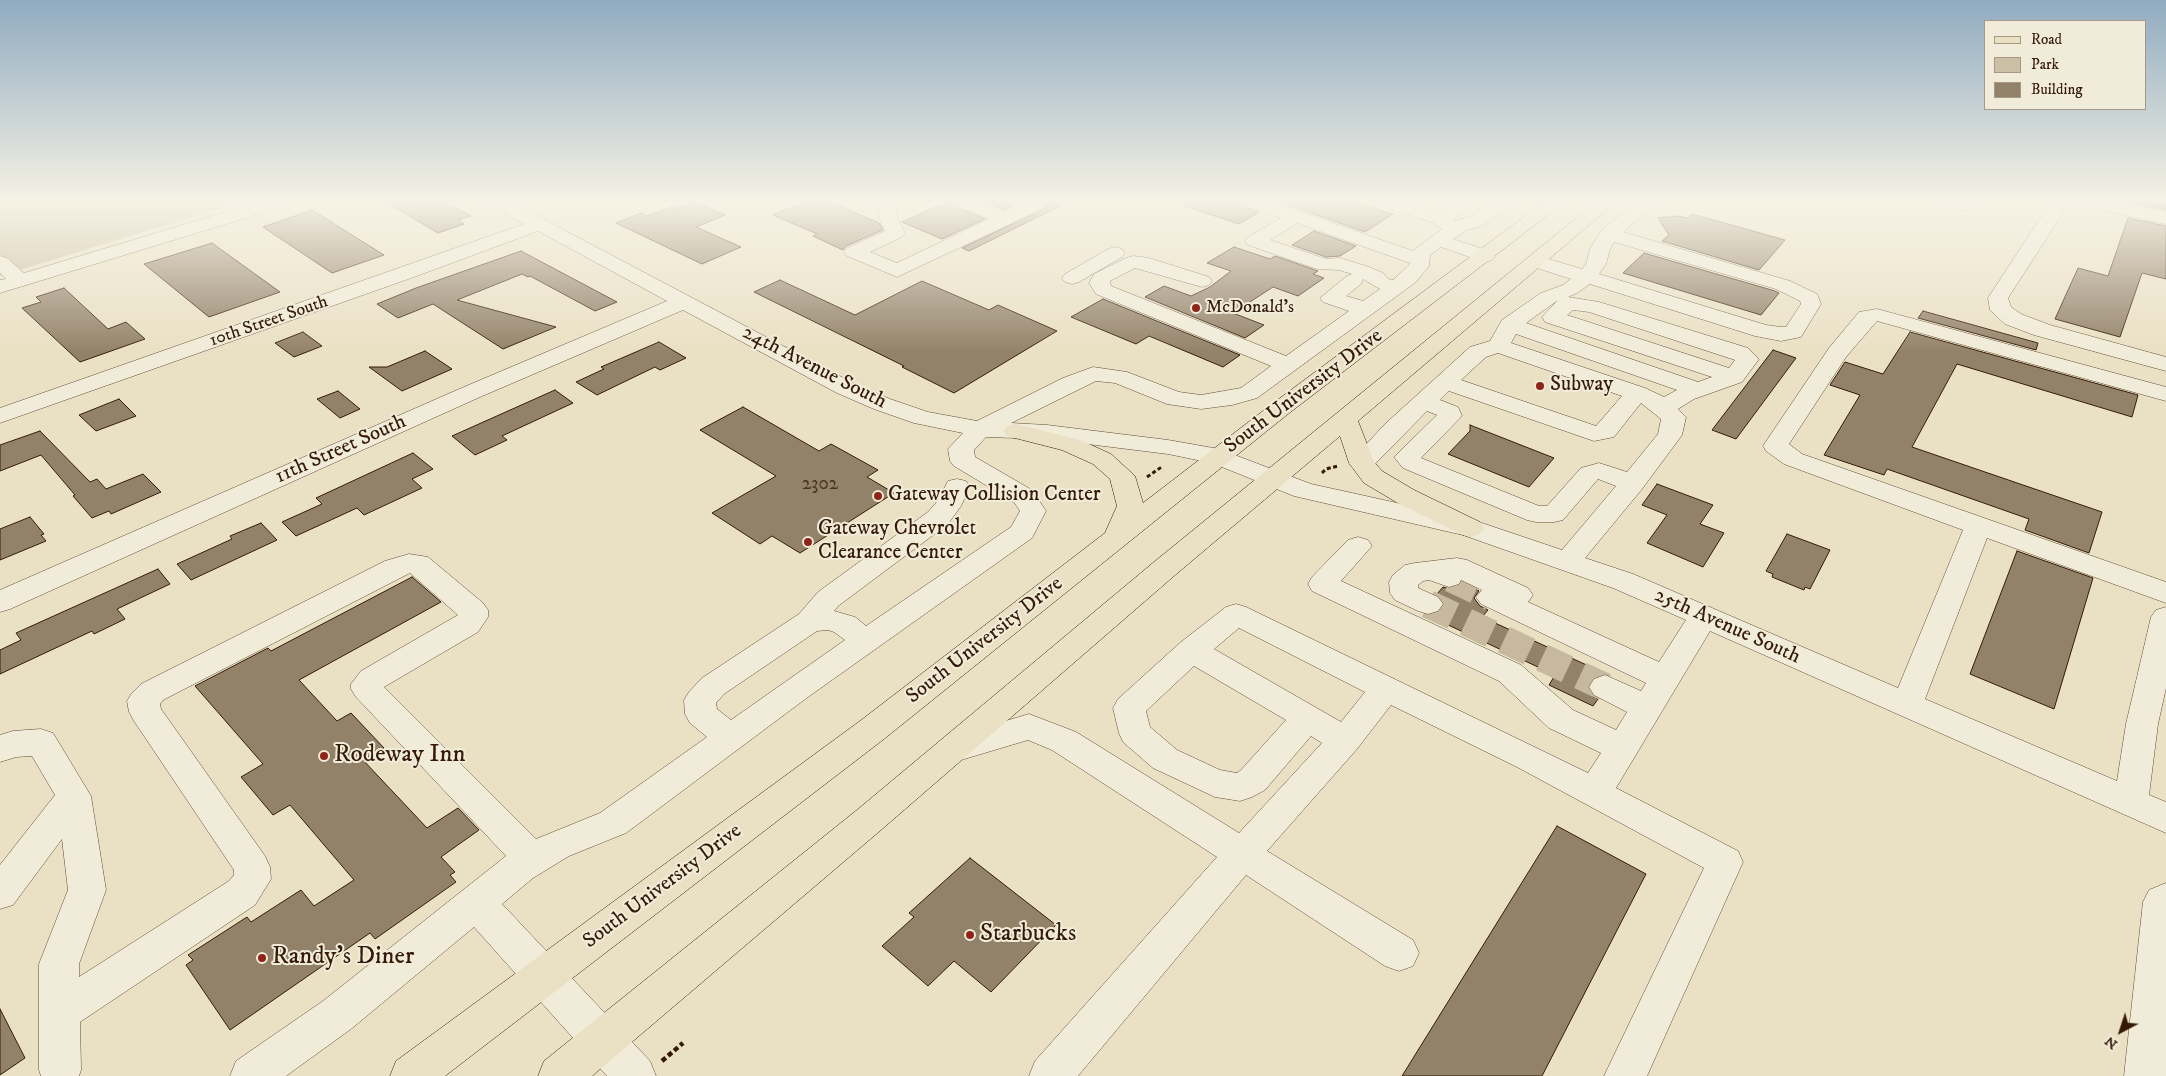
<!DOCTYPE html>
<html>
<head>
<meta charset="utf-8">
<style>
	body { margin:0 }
	#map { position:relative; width:2166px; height:1076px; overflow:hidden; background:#eae1c5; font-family:"IM FELL DW Pica",serif }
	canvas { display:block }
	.legend { position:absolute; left:1984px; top:20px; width:162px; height:90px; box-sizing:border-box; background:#f1ecd9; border:1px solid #a69885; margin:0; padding:6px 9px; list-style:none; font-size:15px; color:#351b07 }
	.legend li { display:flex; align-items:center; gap:10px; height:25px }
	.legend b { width:25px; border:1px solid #a69885 }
	.north { position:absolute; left:2096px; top:1006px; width:50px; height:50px; -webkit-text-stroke:4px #f1ecd9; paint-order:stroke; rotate:220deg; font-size:14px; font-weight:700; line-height:20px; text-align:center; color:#351b07 }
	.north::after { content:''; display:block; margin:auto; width:18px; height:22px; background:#351b07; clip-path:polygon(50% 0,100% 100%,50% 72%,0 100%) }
</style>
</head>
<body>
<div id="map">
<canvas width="2166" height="1076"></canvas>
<ul class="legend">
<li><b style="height:6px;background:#eae1c5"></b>Road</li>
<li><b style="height:14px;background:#cbbfa5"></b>Park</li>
<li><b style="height:14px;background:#93826a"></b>Building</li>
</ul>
<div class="north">N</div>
</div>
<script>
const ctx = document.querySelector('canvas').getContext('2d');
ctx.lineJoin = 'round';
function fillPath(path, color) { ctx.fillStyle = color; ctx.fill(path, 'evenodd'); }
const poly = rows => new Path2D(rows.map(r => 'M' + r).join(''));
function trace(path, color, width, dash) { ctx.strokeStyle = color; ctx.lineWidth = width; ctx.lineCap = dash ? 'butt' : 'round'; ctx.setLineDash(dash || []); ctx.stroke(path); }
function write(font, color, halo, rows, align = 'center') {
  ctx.font = font + ' "IM FELL DW Pica",serif'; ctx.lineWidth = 4; ctx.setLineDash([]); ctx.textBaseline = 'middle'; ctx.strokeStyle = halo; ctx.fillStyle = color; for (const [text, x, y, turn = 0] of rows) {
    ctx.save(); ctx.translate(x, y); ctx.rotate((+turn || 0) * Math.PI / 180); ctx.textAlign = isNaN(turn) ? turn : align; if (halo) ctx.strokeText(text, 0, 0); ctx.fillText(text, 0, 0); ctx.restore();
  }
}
fillPath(poly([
	[0,202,241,202,0,276]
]), '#cbbfa5');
const building = poly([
	[386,202,446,202,471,216,458,220,464,224,438,233,386,202],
	[693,202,725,215,696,227,741,247,702,264,616,223,641,213,647,216,672,207,675,209,693,202],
	[804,202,830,202,879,223,883,230,846,246,843,250,813,236,817,234,773,215,804,202],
	[947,202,955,202,959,208,985,219,942,239,902,222,947,202],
	[987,202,1019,202,1004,210,987,202],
	[1050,202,1068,202,969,251,962,248,1046,208,1050,202],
	[1185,202,1243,202,1247,208,1259,212,1239,224,1184,206,1185,202],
	[1279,202,1356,202,1393,214,1365,232,1279,202],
	[2133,202,2166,202,2166,210,2133,203,2133,202],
	[312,210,384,255,332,273,263,227,312,210],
	[1692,214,1785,240,1759,270,1662,241,1669,235,1658,218,1679,216,1687,218,1692,214],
	[2128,218,2166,226,2166,279,2142,273,2120,337,2055,319,2078,268,2108,276,2128,218],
	[1314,231,1356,246,1340,256,1326,257,1292,245,1314,231],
	[212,243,280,292,209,317,144,264,212,243],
	[1234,247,1270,259,1275,256,1318,271,1313,274,1324,278,1298,296,1273,287,1233,313,1264,325,1245,338,1145,297,1164,286,1191,296,1210,287,1231,271,1207,263,1234,247],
	[521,251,617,302,595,311,530,276,528,277,522,274,457,300,556,327,503,349,433,304,398,318,377,304,416,288,521,251],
	[1644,253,1775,291,1779,293,1761,315,1623,273,1644,253],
	[780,280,855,315,922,281,989,310,998,305,1057,331,954,393,902,367,904,366,754,292,780,280],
	[64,288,108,329,126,322,145,339,80,362,22,308,41,302,36,297,64,288],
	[1103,299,1240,355,1223,367,1149,336,1136,344,1071,317,1103,299],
	[1923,311,2038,343,2036,350,1918,318,1923,311],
	[303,332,322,346,294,357,275,343,303,332],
	[1910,332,2138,395,2132,417,1957,364,1912,447,2102,512,2089,553,2025,530,2029,519,1887,469,1884,475,1824,455,1860,395,1830,385,1845,362,1883,374,1910,332],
	[659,342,686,358,660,370,655,367,597,395,576,382,604,369,601,367,659,342],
	[1773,350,1796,358,1736,439,1712,430,1773,350],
	[425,351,452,369,402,391,369,367,387,367,425,351],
	[555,390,573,403,502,436,507,440,475,455,452,436,555,390],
	[338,391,360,409,340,418,317,399,338,391],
	[119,399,136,416,96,431,79,415,119,399],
	[743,407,819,451,831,444,878,470,867,477,894,493,800,553,772,536,760,544,712,513,776,476,700,430,743,407],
	[1470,425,1475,427,1554,458,1529,487,1448,454,1470,431,1470,425],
	[40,431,90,482,97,479,106,489,143,474,161,492,111,514,109,511,92,518,73,496,75,495,41,455,0,471,0,445,40,431],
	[413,453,433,469,412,479,422,488,364,515,357,508,296,536,282,522,322,504,316,498,413,453],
	[1657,484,1713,505,1700,524,1724,533,1703,567,1647,543,1667,515,1642,505,1657,484],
	[30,517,44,534,41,535,46,541,0,560,0,529,30,517],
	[261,523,277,540,191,580,177,564,232,539,230,536,261,523],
	[1787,534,1830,550,1810,589,1805,587,1804,590,1772,577,1773,574,1766,571,1787,534],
	[2017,551,2093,578,2054,709,1970,674,2017,551],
	[158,569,170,584,117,609,125,619,94,634,92,631,0,674,0,650,21,640,16,633,158,569],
	[412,577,441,602,299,680,337,721,351,713,384,748,363,760,427,828,458,808,479,830,441,857,455,872,450,875,456,882,375,939,370,933,230,1030,186,965,193,960,188,955,247,917,251,922,301,890,314,906,354,880,290,805,273,815,241,777,263,764,195,686,268,648,271,651,412,577],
	[1462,582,1479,591,1474,598,1480,606,1488,610,1482,617,1604,673,1593,677,1587,686,1592,696,1598,699,1593,706,1549,685,1555,675,1429,616,1439,613,1445,605,1437,594,1443,587,1450,589,1460,586,1462,582],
	[1557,826,1646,874,1542,1076,1402,1076,1557,826],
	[970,858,1056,925,991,992,954,961,928,986,882,946,914,917,909,913,970,858],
	[0,1009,25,1058,0,1075,0,1009]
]);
fillPath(building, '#93826a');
trace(building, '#351b07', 1);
trace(poly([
	[1451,578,1491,597],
	[1428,604,1605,687]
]), '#c6b99f', 28, [28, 14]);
const minor = poly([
	[259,202,288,202,285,206,0,293,0,280,6,279,0,273,0,256,7,258,24,273,259,202],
	[488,202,511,202,853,383,890,399,928,412,977,421,1063,378,1093,367,1127,372,1179,392,1201,395,1241,388,1271,366,1096,294,1089,283,1094,274,1126,258,1133,256,1149,258,1209,277,1212,281,1209,285,1202,287,1135,268,1110,281,1111,286,1286,356,1349,311,1323,302,1320,298,1347,276,1352,274,1339,270,1317,269,1248,245,1245,241,1248,237,1281,218,1248,206,1245,202,1272,202,1413,251,1442,229,1434,223,1382,206,1379,202,1407,202,1439,212,1453,202,1474,202,1453,219,1455,221,1470,217,1492,202,1514,202,1484,225,1467,230,1453,239,1492,252,1495,256,1492,260,1485,262,1478,260,1441,247,1430,255,1429,266,1416,282,1257,398,1232,405,1201,409,1167,404,1115,383,1096,381,1011,423,1047,425,1168,440,1219,449,1311,484,1470,519,1562,550,1616,486,1598,479,1563,520,1554,522,1536,522,1527,520,1403,468,1394,457,1437,415,1427,411,1371,468,1362,471,1353,468,1349,463,1385,424,1470,347,1490,341,1502,320,1541,293,1563,285,1571,279,1528,265,1525,261,1528,257,1535,255,1582,269,1586,264,1590,249,1602,230,1636,202,1657,202,1623,232,1790,281,1817,294,1821,304,1801,337,1781,341,1755,336,1590,284,1577,293,1568,297,1599,302,1748,348,1759,359,1742,382,1694,399,1678,409,1686,417,1682,435,1642,489,1585,558,1633,574,1898,688,1963,530,1784,464,1766,451,1763,446,1829,348,1859,312,1877,309,2166,387,2166,401,1877,321,1846,357,1789,444,1802,454,2166,582,2166,603,1987,538,1925,699,2117,781,2126,724,2151,617,2156,610,2166,607,2166,688,2158,724,2149,795,2166,802,2166,833,1710,631,1616,788,1738,851,1743,862,1647,1076,1604,1076,1704,868,1517,767,1391,705,1357,749,1267,851,1413,940,1419,953,1413,966,1399,971,1385,966,1246,875,1078,1076,1029,1076,1035,1061,1217,857,1052,750,1028,740,951,763,939,759,934,750,939,741,1029,714,1076,732,1239,833,1322,743,1311,736,1265,790,1252,797,1240,801,1215,797,1153,768,1123,742,1119,733,1113,708,1118,699,1181,642,1226,607,1236,604,1246,607,1588,773,1601,753,1549,728,1499,681,1312,591,1308,584,1312,577,1348,540,1358,537,1368,540,1372,546,1341,581,1521,665,1573,710,1616,730,1627,712,1594,695,1589,687,1594,679,1605,675,1641,691,1646,683,1481,604,1476,597,1482,590,1461,580,1459,584,1449,587,1429,580,1423,581,1418,585,1418,588,1438,597,1443,604,1438,611,1428,614,1418,611,1395,600,1390,593,1389,582,1393,575,1405,565,1415,563,1457,558,1467,560,1528,588,1533,595,1528,602,1659,662,1686,620,1613,588,1463,535,1294,496,1212,463,1168,454,1047,439,986,437,974,450,975,457,1032,490,1046,511,1032,538,808,697,626,833,569,856,533,878,502,904,650,1061,656,1076,607,1076,474,927,351,1029,286,1076,230,1076,236,1061,323,1001,506,856,356,697,351,689,351,684,361,671,458,615,410,573,163,700,160,704,161,709,265,856,270,867,271,879,255,905,80,1022,81,1070,79,1076,41,1076,39,1070,39,964,68,890,62,839,13,905,0,909,0,865,55,795,32,756,16,757,0,762,0,735,13,731,41,729,53,733,91,796,106,890,79,964,79,977,229,881,234,875,234,870,134,721,129,712,127,701,132,693,141,684,385,561,409,554,428,557,483,603,488,610,488,617,478,632,384,687,536,839,600,813,707,737,690,723,685,714,684,700,689,692,702,678,799,614,818,592,928,512,936,503,948,481,957,479,966,481,970,487,961,506,948,524,838,606,834,611,855,617,866,626,1011,527,1020,511,1014,502,954,466,950,461,948,449,963,433,914,423,874,409,837,393,683,310,480,397,10,609,0,612,0,590,464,387,667,301,538,231,414,277,0,423,0,408,524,224,491,206,488,202],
	[1297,223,1410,263,1409,265,1393,280,1388,279,1383,273,1369,267,1340,258,1326,259,1270,240,1297,223],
	[1614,242,1776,289,1800,301,1801,304,1786,327,1781,327,1766,325,1599,274,1606,264,1610,249,1614,242],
	[1363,279,1380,289,1363,301,1346,296,1361,284,1363,279],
	[1558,300,1542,317,1545,322,1712,377,1698,382,1526,323,1558,300],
	[1573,310,1589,312,1735,360,1729,368,1567,315,1573,310],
	[1516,334,1677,390,1664,397,1645,388,1511,343,1516,334],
	[1498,353,1622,396,1596,426,1461,380,1486,357,1498,353],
	[1449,391,1594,441,1614,437,1641,403,1661,419,1658,434,1627,472,1599,463,1581,468,1547,506,1539,506,1421,458,1462,416,1458,407,1440,400,1449,391],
	[1239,628,1365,692,1341,722,1214,649,1239,628],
	[828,630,834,632,845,640,731,720,717,709,716,703,724,694,817,631,828,630],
	[1194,666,1286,720,1241,770,1237,773,1220,770,1177,750,1150,727,1146,711,1194,666],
	[878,202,896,202,897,217,905,233,902,237,870,252,897,263,989,219,960,206,957,202,982,202,1004,212,1024,202,1048,202,1045,206,1012,223,897,277,847,256,844,252,847,248,885,231,879,217,878,202],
	[1939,202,1970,202,1972,206,1969,210,1963,211,1942,206,1939,202],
	[2051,202,2074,202,2071,206,2066,208,2008,298,2011,307,2021,314,2050,325,2166,357,2166,371,2034,335,2005,324,1990,310,1988,298,2051,202],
	[2081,202,2117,202,2166,212,2166,224,2084,206,2081,202],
	[1115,247,1122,249,1125,253,1122,257,1079,282,1072,284,1065,282,1062,278,1065,274,1108,249,1115,247],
	[2166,883,2166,1076,2124,1076,2143,902,2149,890,2166,883]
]);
const major = poly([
	[1544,202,1565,202,1288,414,884,739,445,1076,390,1076,396,1061,860,721,1105,533,1117,506,1110,479,1093,464,1062,450,1007,436,1004,431,1007,426,1016,424,1080,440,1111,454,1135,476,1143,503,1272,404,1544,202],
	[1596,202,1616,202,1358,421,1374,462,1382,471,1414,490,1480,522,1484,528,1480,534,1470,537,1460,534,1396,502,1364,483,1349,463,1340,436,1174,576,881,830,592,1076,538,1076,544,1061,857,810,1154,562,1596,202]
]);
trace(minor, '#624c36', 1);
trace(major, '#351b07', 1);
trace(poly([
	[1322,473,1326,469,1338,466],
	[1147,477,1163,466]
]), '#351b07', 3, [4, 2.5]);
trace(poly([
	[662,1061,683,1043]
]), '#351b07', 4.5, [5, 3]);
fillPath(minor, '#f1ecd9');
fillPath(major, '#eae1c5');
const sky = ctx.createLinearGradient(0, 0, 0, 353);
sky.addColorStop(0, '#90abc0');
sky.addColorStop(0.57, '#f6f2e5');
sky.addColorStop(1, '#f6f2e500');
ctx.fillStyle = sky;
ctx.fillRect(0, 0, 2166, 353);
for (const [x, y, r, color] of [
	[1196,308,5,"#8f2418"],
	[1540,386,5,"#8f2418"],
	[878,496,5,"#8f2418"],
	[808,542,5,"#8f2418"],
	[324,756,5,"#8f2418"],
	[970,935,5,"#8f2418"],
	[262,958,5,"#8f2418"]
]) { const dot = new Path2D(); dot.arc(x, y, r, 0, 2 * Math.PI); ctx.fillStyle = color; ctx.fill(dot); trace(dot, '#f1ecd9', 2); }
write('18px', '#351b07', '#f1ecd9', [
	["McDonald's",1206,308]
], 'left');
write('18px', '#351b07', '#f1ecd9', [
	["10th Street South",269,322,-19]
]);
write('19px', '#4c3520', null, [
	["2302",820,485]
]);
write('21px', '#351b07', '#f1ecd9', [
	["24th Avenue South",814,368,27],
	["South University Drive",1304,392,-37],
	["11th Street South",341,450,-24],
	["25th Avenue South",1727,627,24],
	["South University Drive",985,641,-38],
	["South University Drive",663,887,-37]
]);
write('21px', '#351b07', '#f1ecd9', [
	["Subway",1550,386],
	["Gateway Collision Center",888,496],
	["Gateway Chevrolet",818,530],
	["Clearance Center",818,554]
], 'left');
write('25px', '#351b07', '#f1ecd9', [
	["Rodeway Inn",334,756],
	["Starbucks",980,935],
	["Randy's Diner",272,958]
], 'left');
</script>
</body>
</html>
